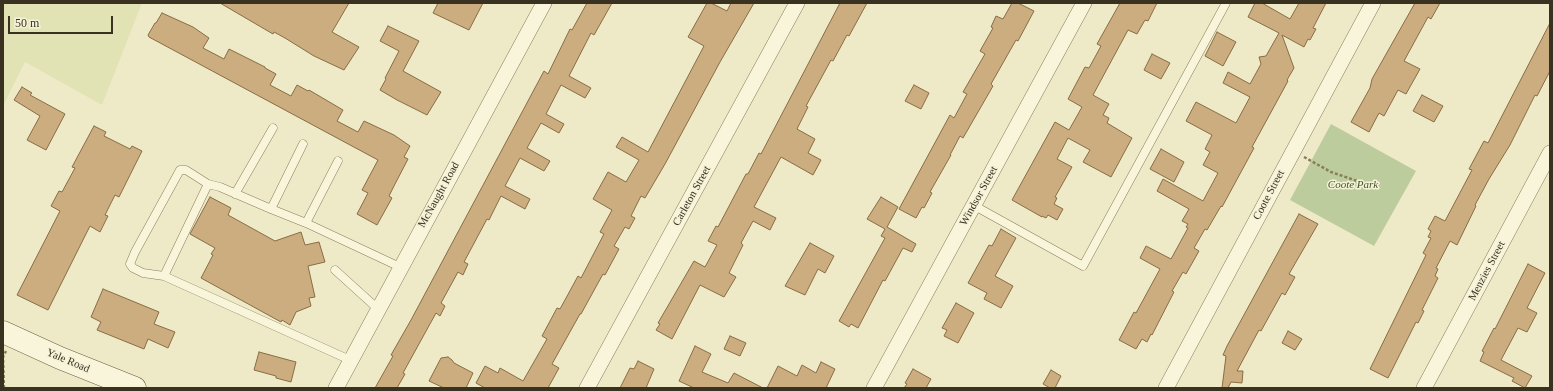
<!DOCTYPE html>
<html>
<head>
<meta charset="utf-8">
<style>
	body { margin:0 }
	#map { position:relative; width:1553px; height:391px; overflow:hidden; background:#eeeac8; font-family:"Times New Roman",serif }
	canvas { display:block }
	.frame { position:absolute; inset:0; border:4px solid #3a3220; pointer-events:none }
	.scale { position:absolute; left:8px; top:16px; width:105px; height:18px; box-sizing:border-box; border:2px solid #3a3220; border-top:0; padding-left:5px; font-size:12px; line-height:14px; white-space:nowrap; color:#3a3220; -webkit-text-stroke:3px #f5f2d8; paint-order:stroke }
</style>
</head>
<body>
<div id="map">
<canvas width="1553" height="391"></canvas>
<div class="frame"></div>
<div class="scale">50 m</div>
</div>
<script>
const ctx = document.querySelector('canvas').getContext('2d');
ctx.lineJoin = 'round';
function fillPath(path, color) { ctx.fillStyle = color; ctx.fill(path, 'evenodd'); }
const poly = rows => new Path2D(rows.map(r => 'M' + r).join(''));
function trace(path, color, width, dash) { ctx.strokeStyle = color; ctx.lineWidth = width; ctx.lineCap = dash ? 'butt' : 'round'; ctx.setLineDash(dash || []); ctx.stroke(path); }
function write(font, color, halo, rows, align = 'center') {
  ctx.font = font + ' "Times New Roman",serif'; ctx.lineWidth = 3; ctx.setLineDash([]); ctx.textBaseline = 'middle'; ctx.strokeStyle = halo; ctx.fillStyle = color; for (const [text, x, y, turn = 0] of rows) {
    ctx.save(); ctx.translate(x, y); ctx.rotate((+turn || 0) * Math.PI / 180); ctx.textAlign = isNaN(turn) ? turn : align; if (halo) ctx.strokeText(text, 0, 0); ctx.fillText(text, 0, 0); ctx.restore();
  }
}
fillPath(poly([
	[3,3,142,3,102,105,25,62,3,106]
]), '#e2e3b5');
fillPath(poly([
	[1331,124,1416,171,1374,246,1290,200]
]), '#bdcc9c');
const building = poly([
	[220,3,349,3,332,32,359,47,344,70,314,56,285,38,274,32,273,34,220,3],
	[438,3,483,3,469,30,433,13,438,3],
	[587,3,612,3,594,35,591,33,569,76,591,88,585,98,561,85,546,114,564,124,559,133,541,123,527,148,550,161,544,171,520,158,505,186,530,199,525,209,501,196,489,220,487,219,464,262,468,264,463,275,458,272,441,303,445,306,440,316,436,313,403,373,405,374,397,388,375,388,393,356,391,355,411,320,544,71,548,74,570,29,572,30,587,3],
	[707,3,711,3,727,11,731,3,754,3,720,62,665,164,645,198,641,196,631,216,635,218,629,229,625,227,614,246,619,249,605,275,603,274,581,314,580,314,552,364,559,368,548,388,485,388,476,383,485,366,498,373,500,368,523,381,547,339,542,336,557,308,560,309,578,276,581,278,604,234,600,232,612,210,593,199,608,172,626,182,639,160,616,147,622,137,648,152,704,46,688,37,707,3],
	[840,3,867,3,849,36,847,35,833,61,831,60,806,106,808,107,797,129,815,139,808,153,821,160,813,175,781,157,754,207,776,218,770,230,753,221,741,243,743,245,729,273,736,277,724,297,700,285,672,339,656,330,660,324,658,323,694,261,705,267,717,245,708,241,716,226,718,227,746,174,748,174,759,153,761,154,840,3],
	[1012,3,1018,3,1034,11,1018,41,1016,40,991,84,993,86,963,138,960,136,950,155,951,155,930,192,932,193,924,208,922,207,916,218,899,209,950,115,954,118,967,94,963,92,985,54,980,51,993,28,991,27,996,16,1003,19,1012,3],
	[1120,3,1157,3,1148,21,1145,20,1137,34,1128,30,1093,95,1109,104,1103,115,1109,118,1107,123,1132,138,1111,177,1083,162,1090,150,1068,138,1057,159,1072,167,1055,197,1057,198,1054,204,1063,209,1057,220,1048,215,1046,218,1042,216,1042,217,1012,200,1055,122,1069,130,1082,107,1068,99,1085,67,1089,68,1101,46,1097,44,1120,3],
	[1255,3,1262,3,1290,19,1299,3,1326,3,1313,28,1316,29,1310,40,1308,39,1304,47,1282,35,1294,68,1287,80,1288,81,1252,147,1254,148,1222,207,1221,206,1207,230,1205,229,1194,248,1199,251,1186,274,1183,272,1172,291,1174,292,1152,335,1151,334,1147,342,1142,339,1136,349,1119,340,1134,312,1136,313,1160,269,1140,258,1146,246,1171,259,1188,228,1186,227,1188,224,1182,221,1189,209,1157,191,1163,179,1203,201,1218,173,1203,165,1210,152,1205,149,1212,135,1186,121,1196,102,1236,123,1250,97,1223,83,1228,72,1250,84,1261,64,1259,57,1266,56,1279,33,1248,17,1255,3],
	[1415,3,1440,3,1431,19,1428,17,1404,61,1420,69,1406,94,1398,90,1384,116,1379,113,1369,132,1351,122,1370,88,1372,79,1415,3],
	[162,13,193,27,209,38,203,48,224,59,229,49,265,67,265,68,276,74,270,85,291,96,297,85,308,91,309,90,343,110,337,121,358,132,364,121,394,135,410,146,404,157,408,159,395,184,389,196,392,198,377,225,357,214,368,193,362,190,378,160,149,37,148,35,155,23,156,23,162,13],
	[1550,23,1550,71,1537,96,1535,95,1510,145,1489,179,1475,205,1476,206,1457,245,1450,241,1436,268,1438,269,1435,276,1438,278,1422,310,1424,311,1418,323,1416,322,1388,378,1370,369,1426,255,1423,253,1431,238,1428,237,1431,231,1428,229,1435,216,1445,221,1472,170,1469,169,1484,141,1488,143,1550,23],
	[388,26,419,41,403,71,441,92,427,115,397,100,380,90,386,79,385,78,399,51,380,41,388,26],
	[1217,32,1236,42,1223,66,1205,56,1217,32],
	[1152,54,1170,63,1161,79,1144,70,1152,54],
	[914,85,929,93,921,109,905,101,914,85],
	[22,87,32,93,30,95,65,114,46,150,27,140,40,116,14,100,22,87],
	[1422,95,1443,106,1434,122,1413,111,1422,95],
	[94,126,106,132,104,136,130,149,132,146,142,151,119,197,115,195,105,215,108,216,100,232,90,226,48,310,17,295,60,211,51,206,59,191,62,192,75,168,72,167,94,126],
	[1161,149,1184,162,1174,182,1150,169,1161,149],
	[210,197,231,208,228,215,275,241,301,232,305,245,319,242,325,262,308,266,315,297,309,298,311,306,296,312,290,325,282,320,281,322,201,278,213,255,211,254,215,248,190,234,210,197],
	[881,197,898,207,887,227,916,244,912,252,903,248,885,281,883,280,858,328,851,324,849,327,839,321,885,238,881,236,885,229,867,219,881,197],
	[1299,214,1318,224,1289,274,1295,277,1285,295,1282,293,1261,331,1259,330,1237,371,1243,371,1242,383,1231,382,1228,388,1222,388,1226,356,1223,355,1227,346,1299,214],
	[1001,229,1016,238,995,276,1013,286,1001,308,984,299,987,293,968,283,989,245,992,246,1001,229],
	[810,243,834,256,825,273,818,269,805,295,785,286,810,243],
	[1528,264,1545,273,1527,308,1537,313,1527,332,1518,328,1501,360,1532,376,1525,388,1512,381,1514,378,1480,361,1484,352,1482,351,1494,328,1495,329,1528,264],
	[103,289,159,312,154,324,175,332,168,348,148,339,144,349,97,330,101,322,91,317,103,289],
	[956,303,974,313,958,343,944,336,947,330,942,328,956,303],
	[1288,331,1302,339,1295,350,1282,343,1288,331],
	[730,336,746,343,740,356,724,349,730,336],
	[695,346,711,354,702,372,728,383,734,373,763,388,694,388,679,381,695,346],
	[259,352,296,362,291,382,276,378,276,376,254,370,259,352],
	[448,357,452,360,454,363,473,373,466,388,444,388,429,381,441,358,448,357],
	[638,361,654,369,646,388,620,388,630,368,634,369,638,361],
	[821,362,835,369,826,388,767,388,778,366,797,376,802,365,816,373,821,362],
	[913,369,931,379,926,388,904,388,907,384,905,383,913,369],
	[1051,370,1061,376,1055,388,1050,388,1043,384,1051,370]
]);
fillPath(building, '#cbad7f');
trace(building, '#886c43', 1);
const service = poly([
	[303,144,271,209,220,187,208,184,186,170,180,170,135,252,130,264,133,268,143,273,164,276,350,360],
	[235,194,273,128],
	[973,205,1083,266,1226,3],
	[271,209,306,223,338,161],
	[306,223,400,267],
	[335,270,378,309],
	[164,276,208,184]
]);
const minor = poly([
	[336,388,544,3],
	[587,388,797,3],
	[874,388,1084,3],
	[1166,388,1373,3],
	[1424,388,1550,153]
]);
const secondary = poly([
	[3,332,60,358,135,388]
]);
trace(service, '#8a7d5d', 9);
trace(minor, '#8a7d5d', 16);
trace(secondary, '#6c5e40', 23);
trace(poly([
	[1304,157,1331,172,1366,184],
	[4,388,3,357,6,351]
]), '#8a7d5d', 2.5, [3, 2]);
trace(service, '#f8f5db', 8);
trace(minor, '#f8f5db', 15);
trace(secondary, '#f8f5db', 22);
write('italic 11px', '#425627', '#f5f2d8', [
	["Coote Park",1353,185]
]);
write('11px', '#3a3220', '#f5f2d8', [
	["McNaught Road",439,195,-61],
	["Coote Street",1269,195,-62],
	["Carleton Street",692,196,-61],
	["Windsor Street",979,196,-61],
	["Menzies Street",1487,271,-62],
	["Yale Road",68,361,23]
]);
</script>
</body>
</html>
